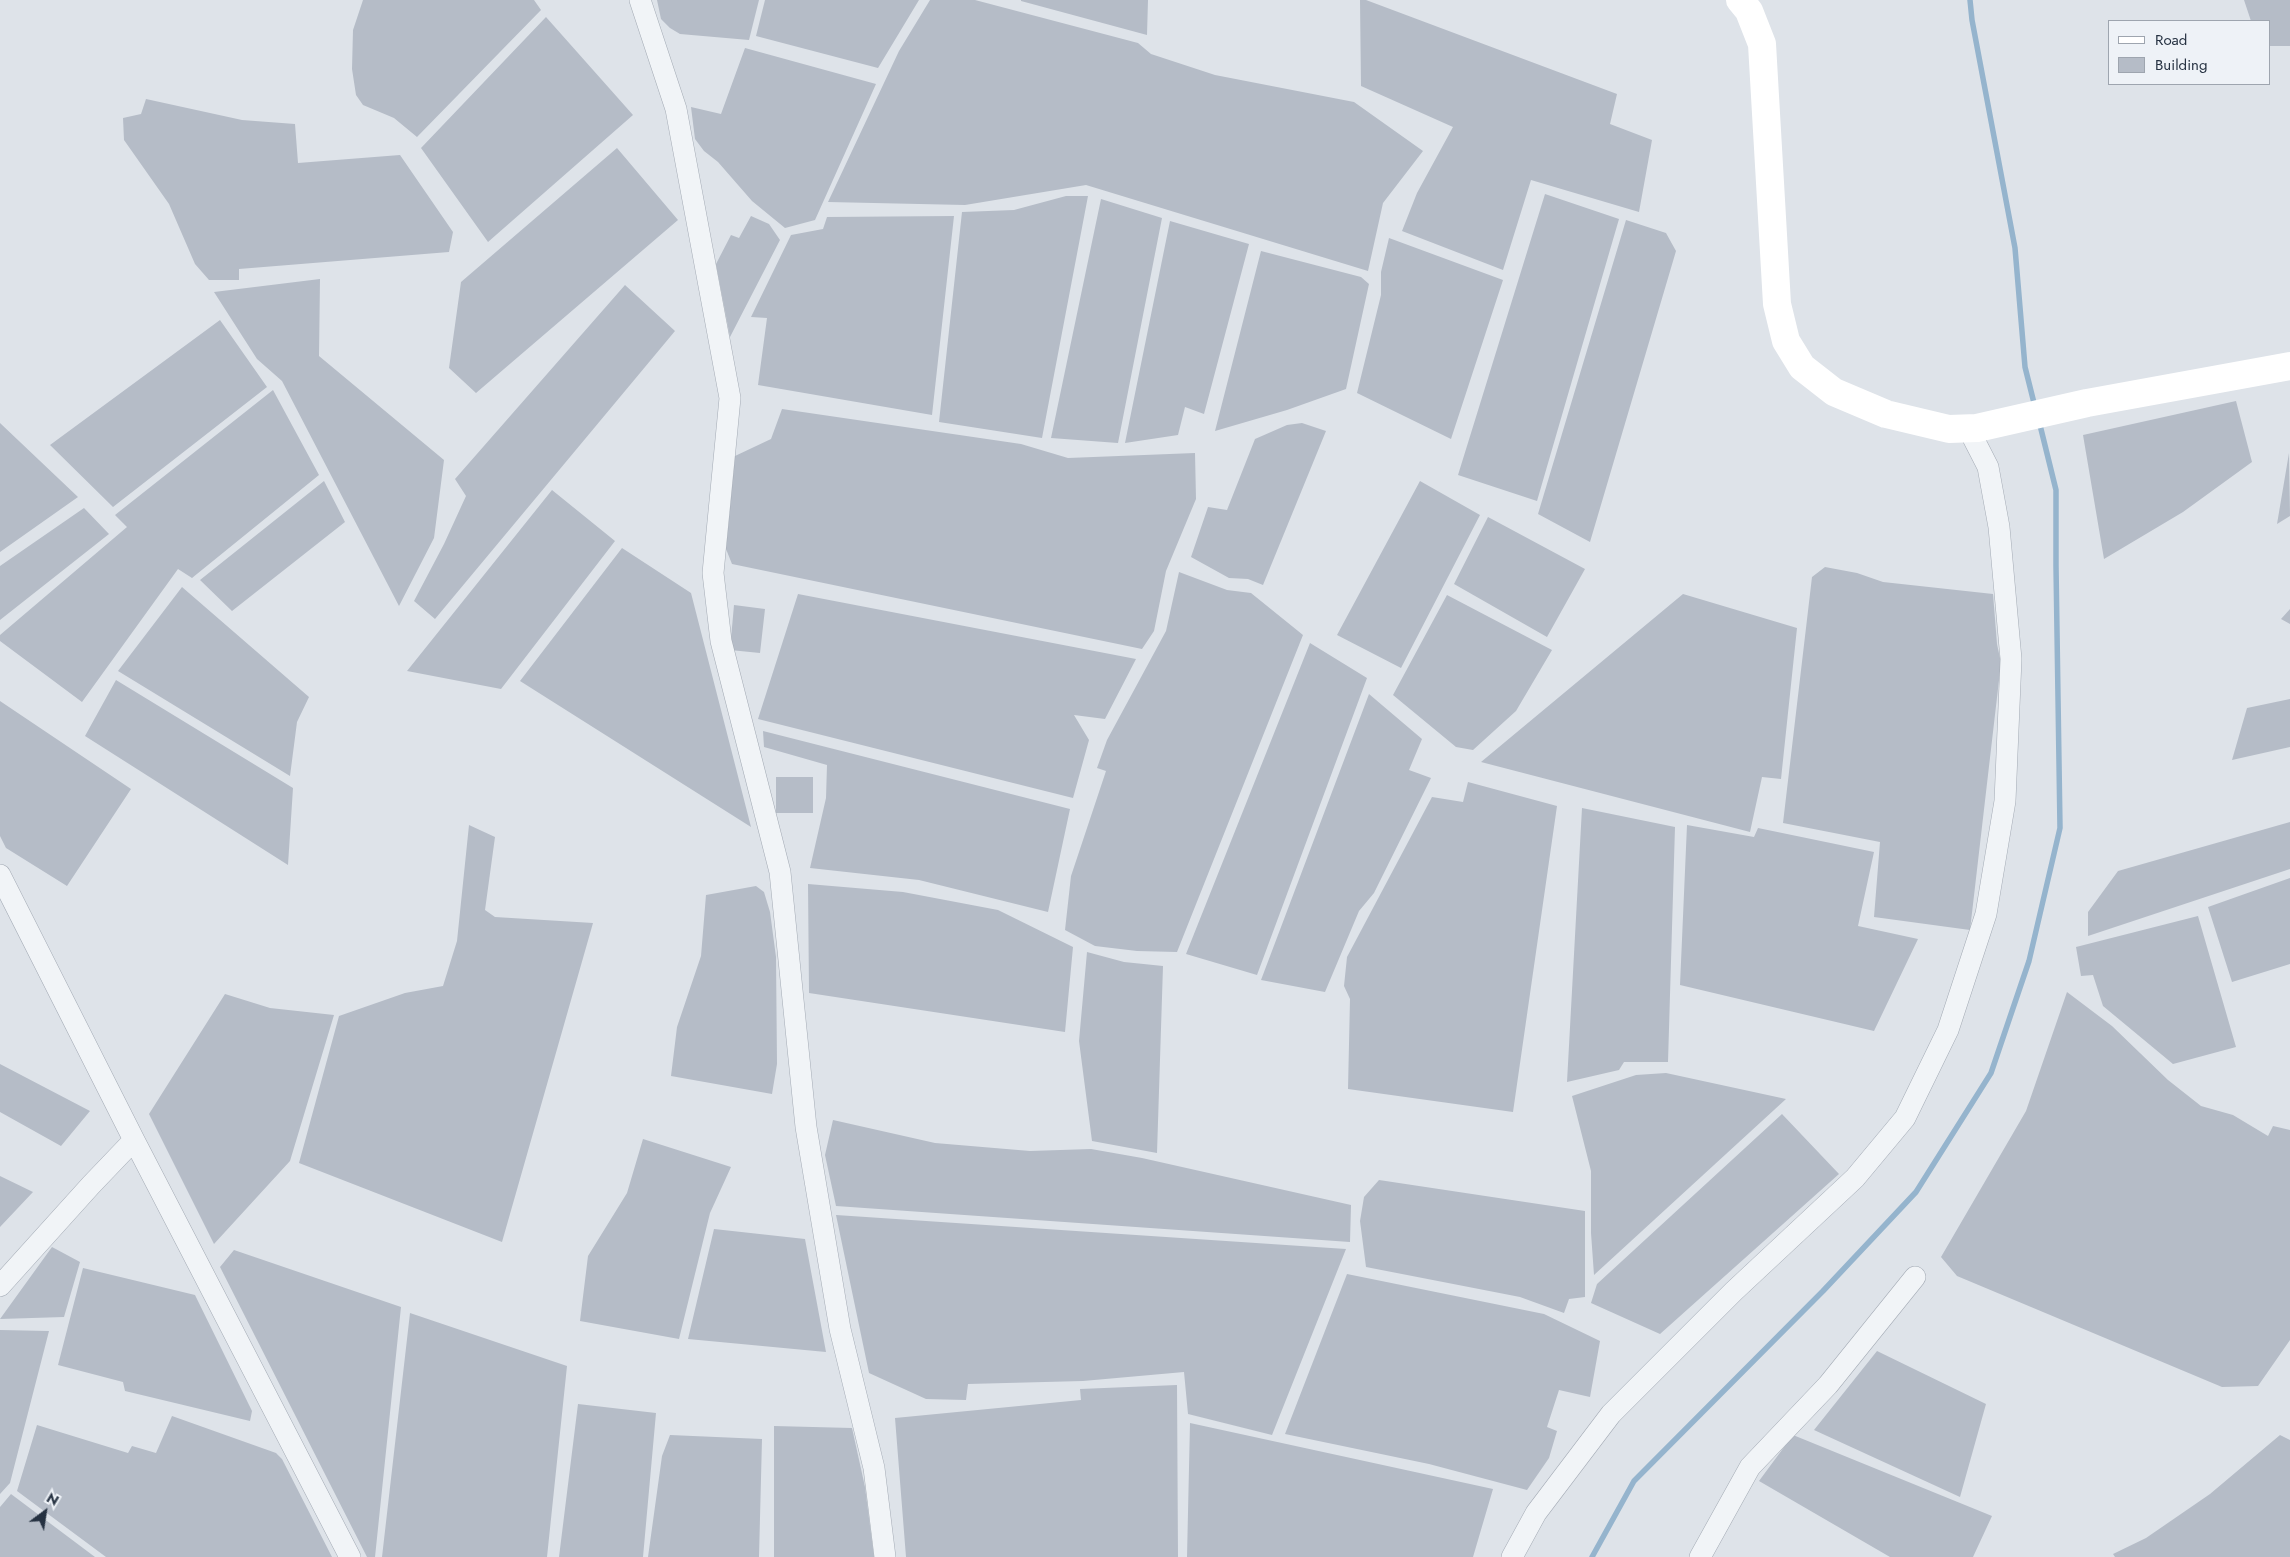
<!DOCTYPE html>
<html>
<head>
<meta charset="utf-8">
<style>
	body { margin:0 }
	#map { position:relative; width:2290px; height:1557px; overflow:hidden; background:#dee3e9; font-family:Jost,sans-serif }
	canvas { display:block }
	.legend { position:absolute; left:2108px; top:20px; width:162px; height:65px; box-sizing:border-box; background:#eef2f7; border:1px solid #9ea5af; margin:0; padding:6px 9px; list-style:none; font-size:15px; color:#263242 }
	.legend li { display:flex; align-items:center; gap:10px; height:25px }
	.legend b { width:25px; border:1px solid #9ea5af }
	.north { position:absolute; left:20px; top:1487px; width:50px; height:50px; -webkit-text-stroke:4px #eef2f7; paint-order:stroke; rotate:31deg; font-size:14px; font-weight:700; line-height:20px; text-align:center; color:#263242 }
	.north::after { content:''; display:block; margin:auto; width:18px; height:22px; background:#263242; clip-path:polygon(50% 0,100% 100%,50% 72%,0 100%) }
</style>
</head>
<body>
<div id="map">
<canvas width="2290" height="1557"></canvas>
<ul class="legend">
<li><b style="height:6px;background:#fff"></b>Road</li>
<li><b style="height:14px;background:#b5bcc7"></b>Building</li>
</ul>
<div class="north">N</div>
</div>
<script>
const ctx = document.querySelector('canvas').getContext('2d');
ctx.lineJoin = 'round';
const poly = rows => new Path2D(rows.map(r => 'M' + r).join(''));
function trace(path, color, width, dash) { ctx.strokeStyle = color; ctx.lineWidth = width; ctx.lineCap = dash ? 'butt' : 'round'; ctx.setLineDash(dash || []); ctx.stroke(path); }
function fillPath(path, color) { ctx.fillStyle = color; ctx.fill(path, 'evenodd'); }
trace(poly([
	[1970,0,1972,20,2015,248,2025,367,2035,407],
	[1592,1557,1634,1481,1823,1291,1916,1192,1991,1073,2029,961,2060,828,2056,566,2056,490,2039,421]
]), '#95b4cd', 5.5);
fillPath(poly([
	[363,0,534,0,541,10,417,137,394,118,363,105,356,95,352,69,353,30],
	[657,0,759,0,749,40,680,34,670,28,661,19],
	[765,0,919,0,878,68,756,36],
	[930,0,975,0,1138,43,1151,54,1215,75,1354,102,1423,151,1383,203,1368,271,1086,185,965,205,828,202,899,51],
	[1021,0,1148,0,1147,35,1021,1],
	[1360,0,1366,0,1617,94,1610,124,1652,140,1639,212,1531,180,1503,270,1402,231,1417,193,1453,127,1361,86],
	[2244,0,2290,0,2290,46,2269,46,2269,21,2251,21],
	[546,17,633,115,488,242,421,148],
	[745,48,876,84,815,220,785,228,752,201,718,162,704,151,695,139,691,107,721,114],
	[146,99,242,120,295,124,298,163,400,155,453,232,449,252,239,269,239,280,209,280,195,264,169,204,124,140,123,118,141,114],
	[617,148,678,220,476,393,449,368,461,282],
	[1545,194,1619,219,1537,501,1458,475],
	[1066,196,1088,196,1042,438,939,422,962,212,1014,210],
	[1101,199,1162,218,1118,443,1051,438],
	[751,216,769,224,780,240,730,337,716,264,731,235,739,238],
	[954,216,932,415,758,385,767,318,751,317,791,235,823,229,827,217],
	[1626,220,1666,233,1676,251,1590,542,1538,514],
	[1170,221,1249,244,1204,414,1185,407,1178,435,1125,443],
	[1389,238,1503,280,1451,439,1357,393,1381,295,1381,272],
	[1261,251,1361,277,1369,284,1346,389,1287,410,1215,431],
	[320,279,319,356,444,460,434,538,399,606,282,381,257,359,214,292],
	[625,285,675,331,435,619,414,601,444,544,466,496,455,479],
	[220,320,267,387,113,507,50,445],
	[273,390,319,475,192,578,178,569,82,702,0,641,0,635,127,527,115,515],
	[2236,401,2252,462,2183,512,2104,559,2083,435],
	[782,409,1021,444,1068,458,1195,453,1196,499,1166,571,1154,631,1142,649,732,564,726,549,735,456,771,439],
	[0,423,78,497,0,552],
	[1302,423,1326,431,1263,585,1248,579,1229,578,1191,557,1208,507,1227,510,1255,439,1287,425],
	[2289,453,2290,516,2277,524],
	[324,481,345,522,232,611,200,580],
	[1420,481,1480,515,1401,668,1337,635],
	[552,490,615,541,501,689,407,671],
	[84,508,109,534,0,620,0,566],
	[1488,517,1585,569,1547,637,1454,584],
	[622,548,691,593,751,827,520,681],
	[1825,567,1857,573,1883,582,1993,594,1997,644,2001,663,1970,930,1874,917,1880,842,1783,823,1812,577],
	[1179,572,1227,590,1251,593,1303,635,1177,952,1137,951,1095,946,1065,930,1071,876,1106,771,1097,768,1107,740,1166,631],
	[182,587,309,697,297,722,290,776,118,671],
	[798,594,1136,659,1105,719,1074,715,1089,740,1073,798,758,719],
	[1683,594,1797,628,1781,779,1762,777,1750,832,1481,762],
	[1447,595,1552,650,1516,711,1473,750,1456,747,1393,695],
	[734,605,765,609,760,653,730,650],
	[2290,609,2290,624,2281,619],
	[1310,643,1367,678,1257,975,1186,954],
	[116,680,293,788,288,865,85,736],
	[1369,694,1422,739,1409,770,1431,778,1374,893,1359,911,1325,992,1261,980],
	[2290,699,2290,747,2232,760,2247,708],
	[0,701,131,789,67,886,6,848,0,836],
	[763,731,1070,809,1048,912,919,880,810,868,826,798,827,765,764,747],
	[776,777,813,777,813,813,776,813],
	[1468,782,1557,806,1513,1112,1348,1089,1350,999,1344,986,1347,957,1432,797,1463,802],
	[1582,808,1675,827,1668,1062,1624,1062,1619,1070,1567,1082],
	[2290,822,2290,869,2088,936,2088,912,2118,871],
	[469,825,495,837,485,910,495,917,593,923,502,1242,299,1163,339,1016,405,993,443,986,457,941],
	[1687,825,1754,837,1758,828,1874,852,1858,926,1918,939,1874,1031,1680,985],
	[2290,878,2290,964,2232,982,2208,907],
	[808,884,903,892,998,910,1073,947,1065,1032,809,993],
	[756,886,764,892,770,912,776,957,777,1064,772,1094,671,1076,677,1027,701,956,706,895],
	[2198,916,2236,1047,2173,1064,2103,1006,2093,975,2081,976,2076,947],
	[1087,952,1124,962,1163,966,1157,1153,1092,1141,1079,1041],
	[2067,992,2112,1026,2168,1080,2201,1106,2233,1115,2268,1136,2273,1126,2290,1130,2290,1340,2258,1386,2222,1387,1957,1276,1941,1257,2026,1111],
	[225,994,270,1008,334,1015,290,1161,214,1244,149,1114],
	[0,1064,90,1111,61,1146,0,1112],
	[1666,1073,1786,1099,1594,1275,1591,1233,1591,1171,1572,1096,1636,1075],
	[1782,1114,1839,1174,1660,1334,1591,1303,1597,1284],
	[833,1120,935,1143,1030,1151,1091,1149,1142,1158,1351,1205,1350,1242,836,1206,825,1155],
	[643,1139,731,1167,710,1213,679,1339,580,1321,588,1256,627,1193],
	[0,1176,33,1192,0,1227],
	[1379,1180,1585,1211,1585,1297,1569,1299,1564,1313,1520,1297,1366,1267,1360,1221,1364,1197],
	[836,1215,1346,1249,1272,1435,1188,1414,1184,1372,1083,1381,968,1384,966,1400,926,1399,869,1373],
	[714,1229,805,1239,826,1352,688,1339],
	[52,1247,80,1262,64,1317,0,1319],
	[234,1250,401,1307,375,1557,367,1557,220,1267],
	[83,1268,195,1295,252,1411,250,1421,125,1391,123,1382,58,1365],
	[1347,1274,1544,1314,1600,1341,1590,1397,1559,1390,1547,1427,1557,1431,1549,1458,1527,1490,1429,1464,1285,1434],
	[410,1313,567,1366,547,1557,382,1557],
	[0,1330,49,1331,10,1483,0,1494],
	[1877,1351,1986,1404,1960,1497,1814,1430],
	[1177,1385,1178,1557,906,1557,895,1418,1081,1400,1080,1389],
	[578,1404,656,1413,643,1557,559,1557],
	[172,1416,276,1453,282,1459,332,1557,106,1557,17,1491,37,1425,128,1453,132,1446,156,1453],
	[1190,1423,1493,1489,1473,1557,1187,1557],
	[774,1426,852,1428,865,1487,874,1557,774,1557],
	[670,1435,762,1439,759,1557,648,1557,662,1456],
	[1793,1435,1992,1516,1973,1557,1890,1557,1759,1481],
	[2280,1435,2290,1440,2290,1557,2115,1557,2113,1554,2146,1538,2210,1494],
	[11,1494,95,1557,0,1557,0,1507]
]), '#b5bcc7');
const street = poly([
	[640,0,676,109,730,398,713,573,721,641,780,872,806,1127,840,1329,874,1468,885,1557],
	[0,875,134,1140,350,1557],
	[0,1286,91,1185,134,1140],
	[1512,1557,1536,1513,1611,1414,1734,1291,1855,1178,1905,1118,1948,1030,1986,914,2005,801,2011,659,1999,527,1988,467,1968,428],
	[1700,1557,1750,1467,1828,1385,1915,1277]
]);
trace(street, '#a3aab4', 22);
trace(street, '#f1f4f7', 21);
trace(poly([
	[1740,0,1749,11,1762,44,1777,304,1786,341,1802,367,1834,392,1886,414,1949,429,1977,428,2087,403,2290,366]
]), '#fff', 28);
</script>
</body>
</html>
